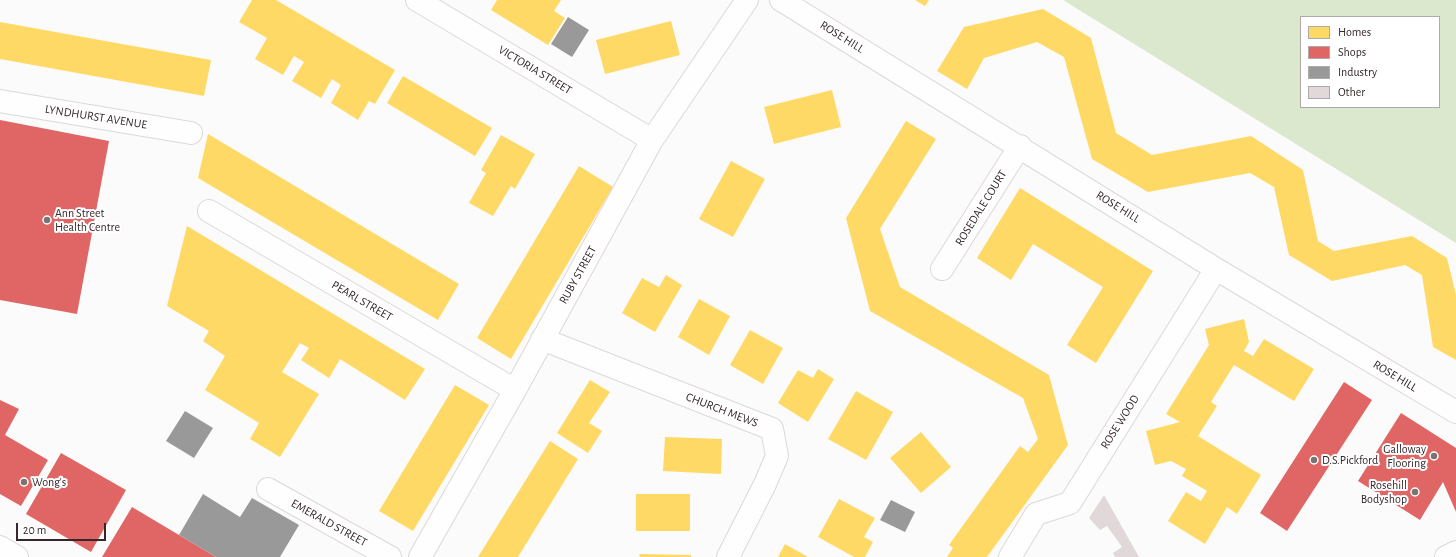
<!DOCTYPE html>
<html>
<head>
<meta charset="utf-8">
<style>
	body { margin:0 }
	#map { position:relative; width:1456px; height:557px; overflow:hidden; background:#fbfbfb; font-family:"Alegreya Sans",sans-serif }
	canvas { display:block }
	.legend { position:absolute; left:1300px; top:16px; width:140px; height:92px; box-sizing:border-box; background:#fff; border:1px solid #afa9aa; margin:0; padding:5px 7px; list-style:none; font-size:12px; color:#36282a }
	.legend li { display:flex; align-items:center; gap:8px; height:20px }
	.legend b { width:20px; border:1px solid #afa9aa }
	.scale { position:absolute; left:16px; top:523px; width:90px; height:18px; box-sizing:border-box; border:2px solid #36282a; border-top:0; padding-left:5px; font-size:12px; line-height:14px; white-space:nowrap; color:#36282a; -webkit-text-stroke:3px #fff; paint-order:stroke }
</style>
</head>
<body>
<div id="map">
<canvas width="1456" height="557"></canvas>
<ul class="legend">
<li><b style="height:11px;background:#ffd966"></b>Homes</li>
<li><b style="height:11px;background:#e06666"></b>Shops</li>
<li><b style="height:11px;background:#999"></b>Industry</li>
<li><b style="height:11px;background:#e0d8d9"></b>Other</li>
</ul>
<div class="scale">20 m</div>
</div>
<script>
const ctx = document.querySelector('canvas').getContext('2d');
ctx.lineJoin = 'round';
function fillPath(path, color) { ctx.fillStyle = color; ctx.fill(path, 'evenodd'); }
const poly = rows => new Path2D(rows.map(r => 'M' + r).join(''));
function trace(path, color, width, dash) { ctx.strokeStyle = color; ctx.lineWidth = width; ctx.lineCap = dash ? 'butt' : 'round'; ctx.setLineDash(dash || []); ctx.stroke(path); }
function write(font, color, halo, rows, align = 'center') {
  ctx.font = font + ' "Alegreya Sans",sans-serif'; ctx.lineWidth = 4; ctx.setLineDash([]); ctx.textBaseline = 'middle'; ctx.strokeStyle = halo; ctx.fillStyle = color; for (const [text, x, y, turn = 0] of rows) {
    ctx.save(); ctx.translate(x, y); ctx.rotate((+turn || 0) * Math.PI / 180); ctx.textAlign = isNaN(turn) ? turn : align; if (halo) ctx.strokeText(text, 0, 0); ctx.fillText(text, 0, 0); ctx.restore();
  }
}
fillPath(poly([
	[1063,0,1456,0,1456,243],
	[1301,17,1439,17,1439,107,1301,107]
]), '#dce8cd');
fillPath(poly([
	[252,0,276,0,395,70,375,104,369,101,358,120,331,103,341,85,332,79,321,98,292,81,304,62,294,56,283,75,255,59,267,38,239,22],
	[497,0,561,0,554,11,565,18,548,45,491,10],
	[915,0,929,0,925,6],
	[1043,9,1091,38,1116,133,1152,155,1251,136,1303,170,1318,241,1334,251,1412,236,1447,258,1456,295,1456,360,1433,347,1422,275,1405,265,1332,281,1289,255,1274,187,1250,173,1148,192,1092,159,1064,57,1037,42,984,58,967,89,937,71,964,27],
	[671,21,680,55,605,74,596,40],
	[0,22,211,60,204,96,0,59],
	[403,76,492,128,475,156,387,103],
	[832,90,841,127,774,144,764,107],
	[906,121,936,139,880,229,900,287,1049,375,1068,445,987,557,947,557,953,548,949,545,1020,446,1028,452,1038,439,1023,398,870,311,846,218],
	[208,134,459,284,438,320,198,178],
	[501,135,535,154,515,189,511,186,493,216,469,203,486,173,481,170],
	[731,161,765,179,733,237,699,219],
	[579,166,613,187,511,359,477,338],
	[1020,188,1153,271,1096,363,1067,345,1103,287,1033,244,1011,280,977,258],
	[187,226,425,369,405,400,340,359,329,378,301,360,309,348,300,343,282,372,319,394,280,457,250,439,259,423,205,390,225,356,203,341,209,331,167,306],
	[666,275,682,285,655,332,622,313,642,278,659,287],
	[699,299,730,316,709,355,678,337],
	[1244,319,1249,342,1244,351,1253,356,1264,339,1314,369,1294,401,1234,365,1211,402,1217,406,1198,436,1261,475,1237,514,1227,507,1205,544,1168,521,1186,492,1201,501,1207,491,1182,476,1186,469,1171,461,1155,465,1146,431,1180,422,1166,414,1209,345,1205,329],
	[750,330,783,348,763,384,730,365],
	[818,369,834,379,808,422,778,403,798,370,813,378],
	[590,380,610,392,589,423,602,431,588,453,557,433],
	[455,385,489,405,413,531,379,511],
	[856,391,893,412,866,460,828,439],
	[921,432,951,467,921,493,890,458],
	[665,437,722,439,721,474,663,471],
	[550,441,578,459,518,557,478,557],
	[636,494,690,494,690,531,636,531],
	[839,499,875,518,864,537,873,542,865,557,854,557,818,537],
	[785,544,808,557,778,557],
	[639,554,691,555,691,557,640,557]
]), '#ffd966');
fillPath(poly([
	[0,120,109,141,77,314,0,300],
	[1344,382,1372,400,1287,531,1260,513],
	[0,400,19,409,5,435,48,460,21,506,0,494],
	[1401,413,1456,448,1456,512,1443,482,1420,520,1358,481],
	[61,453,126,490,91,552,26,514],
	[132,507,179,535,216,557,102,557]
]), '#e06666');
fillPath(poly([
	[568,17,589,30,572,57,551,44],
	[185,411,213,428,194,458,166,441],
	[203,494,240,517,252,498,299,525,280,557,216,557,179,535],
	[891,500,915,512,905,532,880,520]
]), '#999');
fillPath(poly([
	[1104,495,1139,557,1115,557,1113,553,1122,547,1107,526,1100,530,1089,518]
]), '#e0d8d9');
const minor = poly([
	[417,0,652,140],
	[781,0,1216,269,1456,412],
	[0,101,191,133],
	[209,211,515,390],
	[942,269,1020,146],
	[542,339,772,429,777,456,765,484,728,557],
	[268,489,390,557],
	[420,557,515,390,652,140,747,0],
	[1010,557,1036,514,1070,503,1216,269],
	[1446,557,1456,552]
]);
const major = poly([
	[0,547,17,557]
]);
trace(minor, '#ded7d8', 24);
trace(major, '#ded7d8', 24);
trace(minor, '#fefefe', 22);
trace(major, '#fefefe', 22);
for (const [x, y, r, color] of [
	[47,220,4,"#7b7273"],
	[1434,456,4,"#7b7273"],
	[1314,460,4,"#7b7273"],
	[24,482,4,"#7b7273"],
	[1415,492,4,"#7b7273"]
]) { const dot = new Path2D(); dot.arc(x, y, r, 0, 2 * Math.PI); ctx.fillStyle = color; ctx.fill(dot); trace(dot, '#fff', 1.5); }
write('12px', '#36282a', '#fff', [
	["ROSE HILL",842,37,32],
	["VICTORIA STREET",535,70,31],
	["LYNDHURST AVENUE",96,117,9],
	["ROSE HILL",1118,207,32],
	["ROSEDALE COURT",981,208,-58],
	["RUBY STREET",578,275,-61],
	["PEARL STREET",362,301,30],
	["ROSE HILL",1395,376,31],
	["CHURCH MEWS",722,410,21],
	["ROSE WOOD",1120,422,-58],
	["EMERALD STREET",329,523,29]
]);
write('12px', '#36282a', '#fff', [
	["Ann Street",55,213],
	["Health Centre",55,227],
	["Galloway",1426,449,"right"],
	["Flooring",1426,463,"right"],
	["D.S.Pickford",1322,460],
	["Wong's",32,482],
	["Rosehill",1407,485,"right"],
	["Bodyshop",1407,499,"right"]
], 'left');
</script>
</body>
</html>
